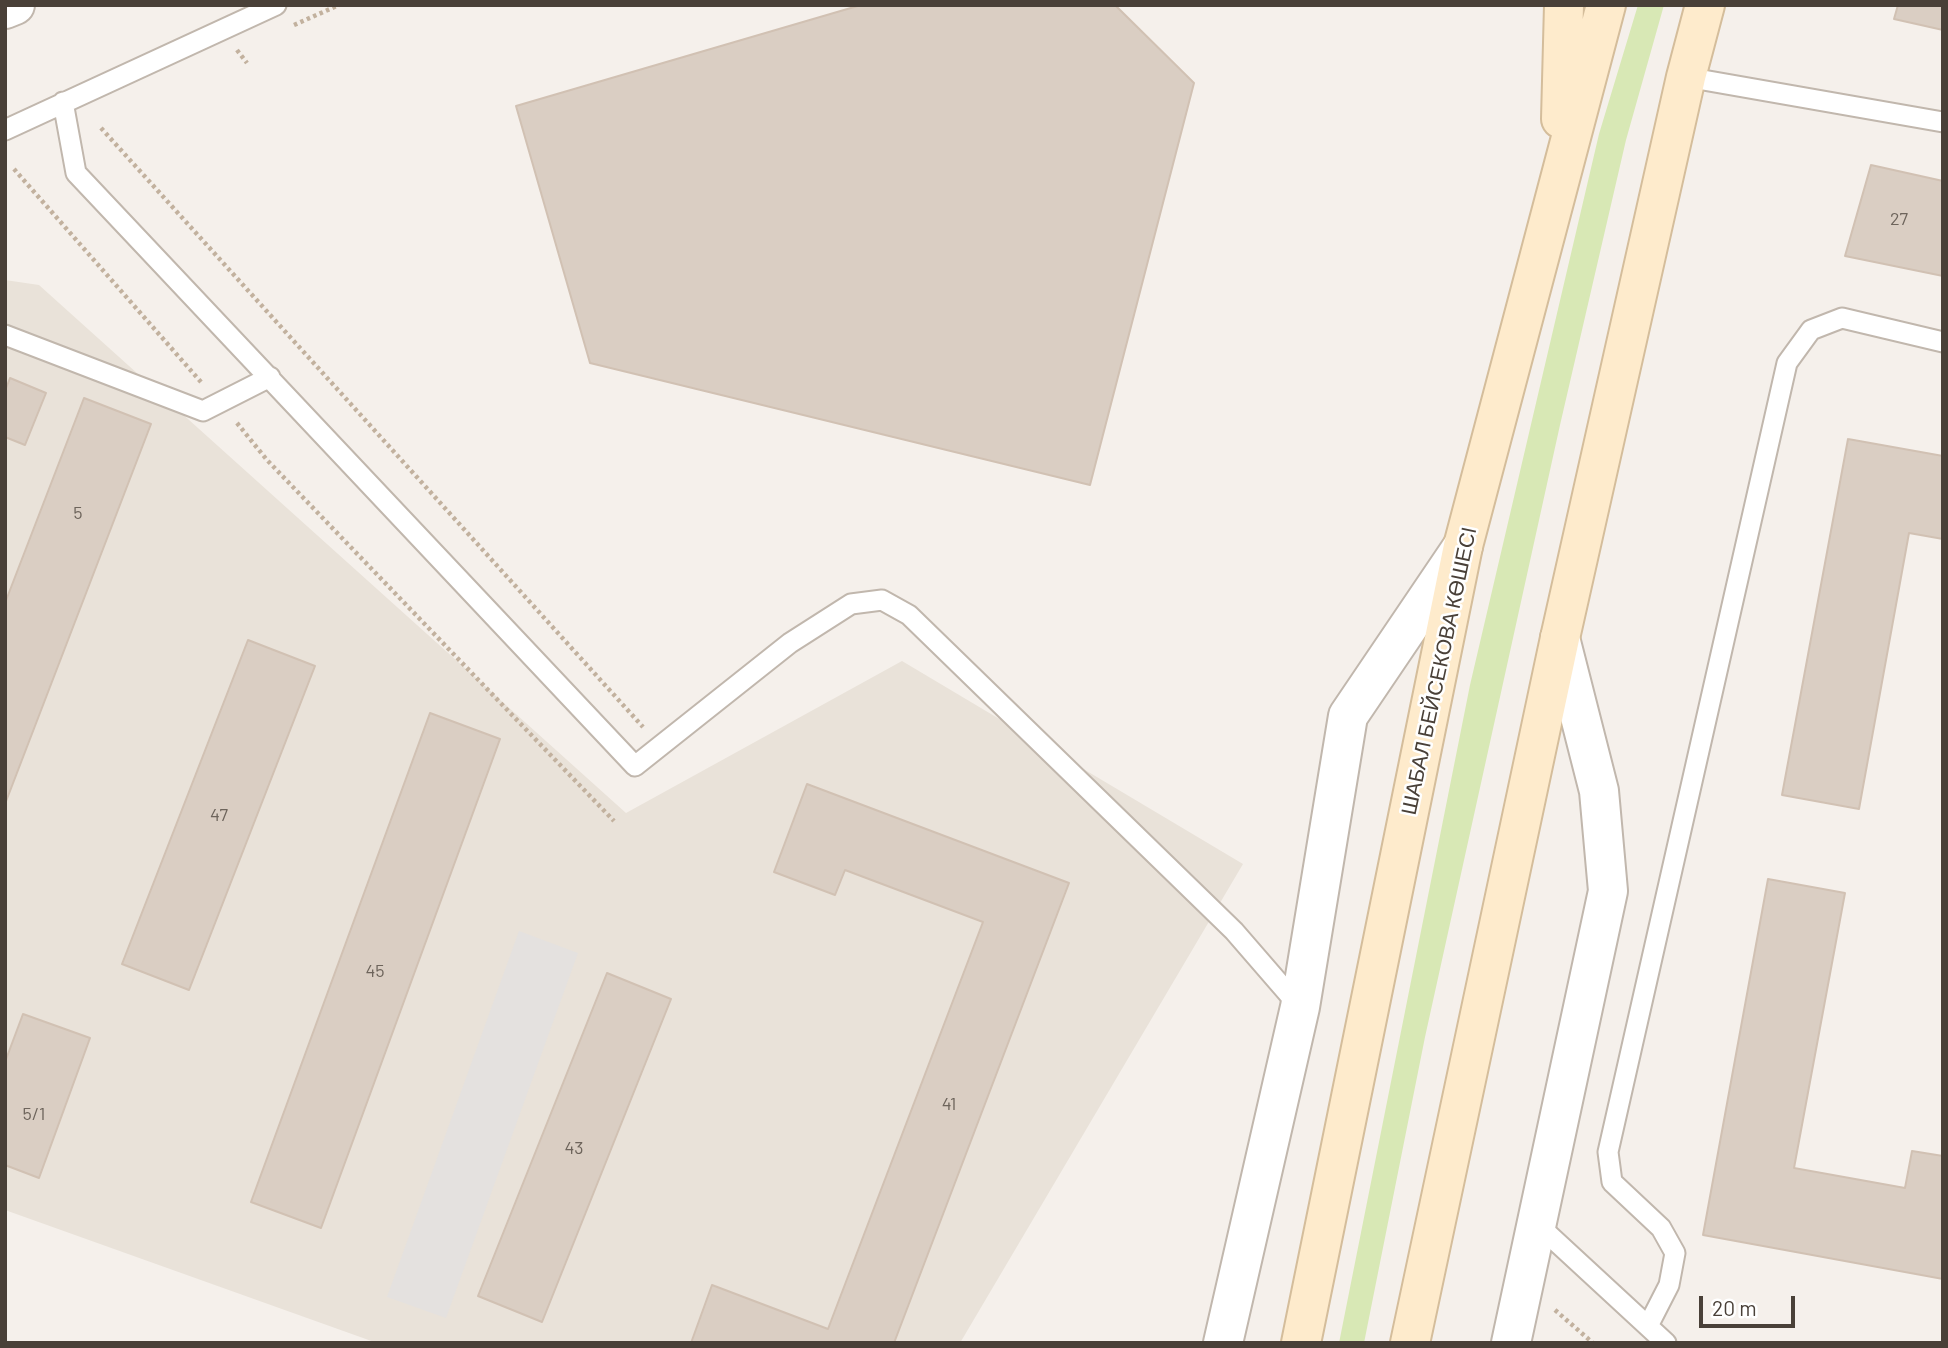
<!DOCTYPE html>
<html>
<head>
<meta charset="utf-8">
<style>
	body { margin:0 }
	#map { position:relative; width:1948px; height:1348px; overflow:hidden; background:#f5f0eb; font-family:Barlow,sans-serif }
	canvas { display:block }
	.frame { position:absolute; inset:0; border:7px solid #494038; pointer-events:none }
	.scale { position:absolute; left:1699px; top:1296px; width:96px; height:32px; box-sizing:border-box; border:4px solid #494038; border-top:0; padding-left:9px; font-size:21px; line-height:24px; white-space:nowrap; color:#494038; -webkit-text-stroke:5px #fff; paint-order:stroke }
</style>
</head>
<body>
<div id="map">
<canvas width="1948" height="1348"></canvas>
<div class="frame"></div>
<div class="scale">20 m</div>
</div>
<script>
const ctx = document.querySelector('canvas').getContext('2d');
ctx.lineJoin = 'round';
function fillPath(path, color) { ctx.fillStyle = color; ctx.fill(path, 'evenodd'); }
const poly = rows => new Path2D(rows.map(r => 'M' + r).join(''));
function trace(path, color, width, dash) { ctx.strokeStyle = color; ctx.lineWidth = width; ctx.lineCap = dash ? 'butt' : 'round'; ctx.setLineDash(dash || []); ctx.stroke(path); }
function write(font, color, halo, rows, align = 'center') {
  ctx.font = font + ' Barlow,sans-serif'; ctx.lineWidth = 5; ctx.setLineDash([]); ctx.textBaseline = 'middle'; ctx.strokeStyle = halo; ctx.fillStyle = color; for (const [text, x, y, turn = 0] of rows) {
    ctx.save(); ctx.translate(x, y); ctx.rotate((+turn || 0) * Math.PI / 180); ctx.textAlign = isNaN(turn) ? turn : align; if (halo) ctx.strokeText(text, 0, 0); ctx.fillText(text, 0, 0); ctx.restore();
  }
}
fillPath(poly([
	[5,280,39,285,626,813,902,661,1243,864,960,1343,377,1343,5,1210]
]), '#e9e2d9');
fillPath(poly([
	[1638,5,1664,5,1626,140,1560,425,1425,1037,1364,1343,1339,1343,1470,685,1599,134]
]), '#d8e8b5');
fillPath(poly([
	[519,931,578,953,446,1318,387,1297]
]), '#e4e1df');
const building = poly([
	[861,5,1115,5,1194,83,1090,485,590,363,516,106,861,5],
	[1898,5,1943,5,1943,30,1894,19,1898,5],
	[1871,165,1943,181,1943,276,1845,256,1871,165],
	[10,378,46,393,25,445,5,437,5,391,10,378],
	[84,398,151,424,5,804,5,603,84,398],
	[1848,439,1943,456,1943,539,1909,533,1859,809,1782,795,1848,439],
	[248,640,315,666,189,990,122,964,248,640],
	[430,713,500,739,321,1228,251,1202,430,713],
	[807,784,1069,883,894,1343,691,1343,712,1285,828,1329,983,922,845,870,835,895,774,872,807,784],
	[1768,879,1845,893,1794,1168,1905,1188,1912,1151,1943,1156,1943,1279,1703,1235,1768,879],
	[607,973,671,999,542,1322,478,1296,607,973],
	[23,1014,90,1038,39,1178,5,1165,5,1062,23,1014]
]);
fillPath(building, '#dacec3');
trace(building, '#d1c1b3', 2);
const service = poly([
	[1686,77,1943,122],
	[63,102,76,173,635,766,790,643,851,604,882,600,909,615,1234,931,1299,1006],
	[5,130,276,5],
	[5,335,203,411,270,377],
	[1536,1223,1666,1343],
	[1648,1326,1669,1285,1675,1253,1661,1228,1612,1182,1608,1152,1787,363,1811,330,1842,318,1943,342]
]);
const tertiary = poly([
	[5,9,15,5],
	[1223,1343,1300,1007,1348,716,1463,546],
	[1511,1343,1608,891,1599,791,1560,638]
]);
const secondary = poly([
	[1561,119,1564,5],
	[1301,1343,1463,546,1606,5],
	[1410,1343,1560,638,1686,77,1705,5]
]);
trace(service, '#c1b7ad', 23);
trace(tertiary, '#c1b7ad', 42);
trace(secondary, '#d4bd9b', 42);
trace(poly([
	[294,25,339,5],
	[237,50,247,63],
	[101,128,643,727],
	[14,169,201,382],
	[237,423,267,460,614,821],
	[1555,1310,1593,1343]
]), '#c2b19e', 4.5, [3.5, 3.5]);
trace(service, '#fff', 19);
trace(tertiary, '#fff', 38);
trace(secondary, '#feebcc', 38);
write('18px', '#6d645b', null, [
	["27",1899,219],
	["5",78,513],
	["47",219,815],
	["45",375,971],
	["41",949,1104],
	["5/1",34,1114],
	["43",574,1148]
]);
write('21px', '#494038', '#fff', [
	["ШАБАЛ БЕЙСЕКОВА КӨШЕСІ",1439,671,-78]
]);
</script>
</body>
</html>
